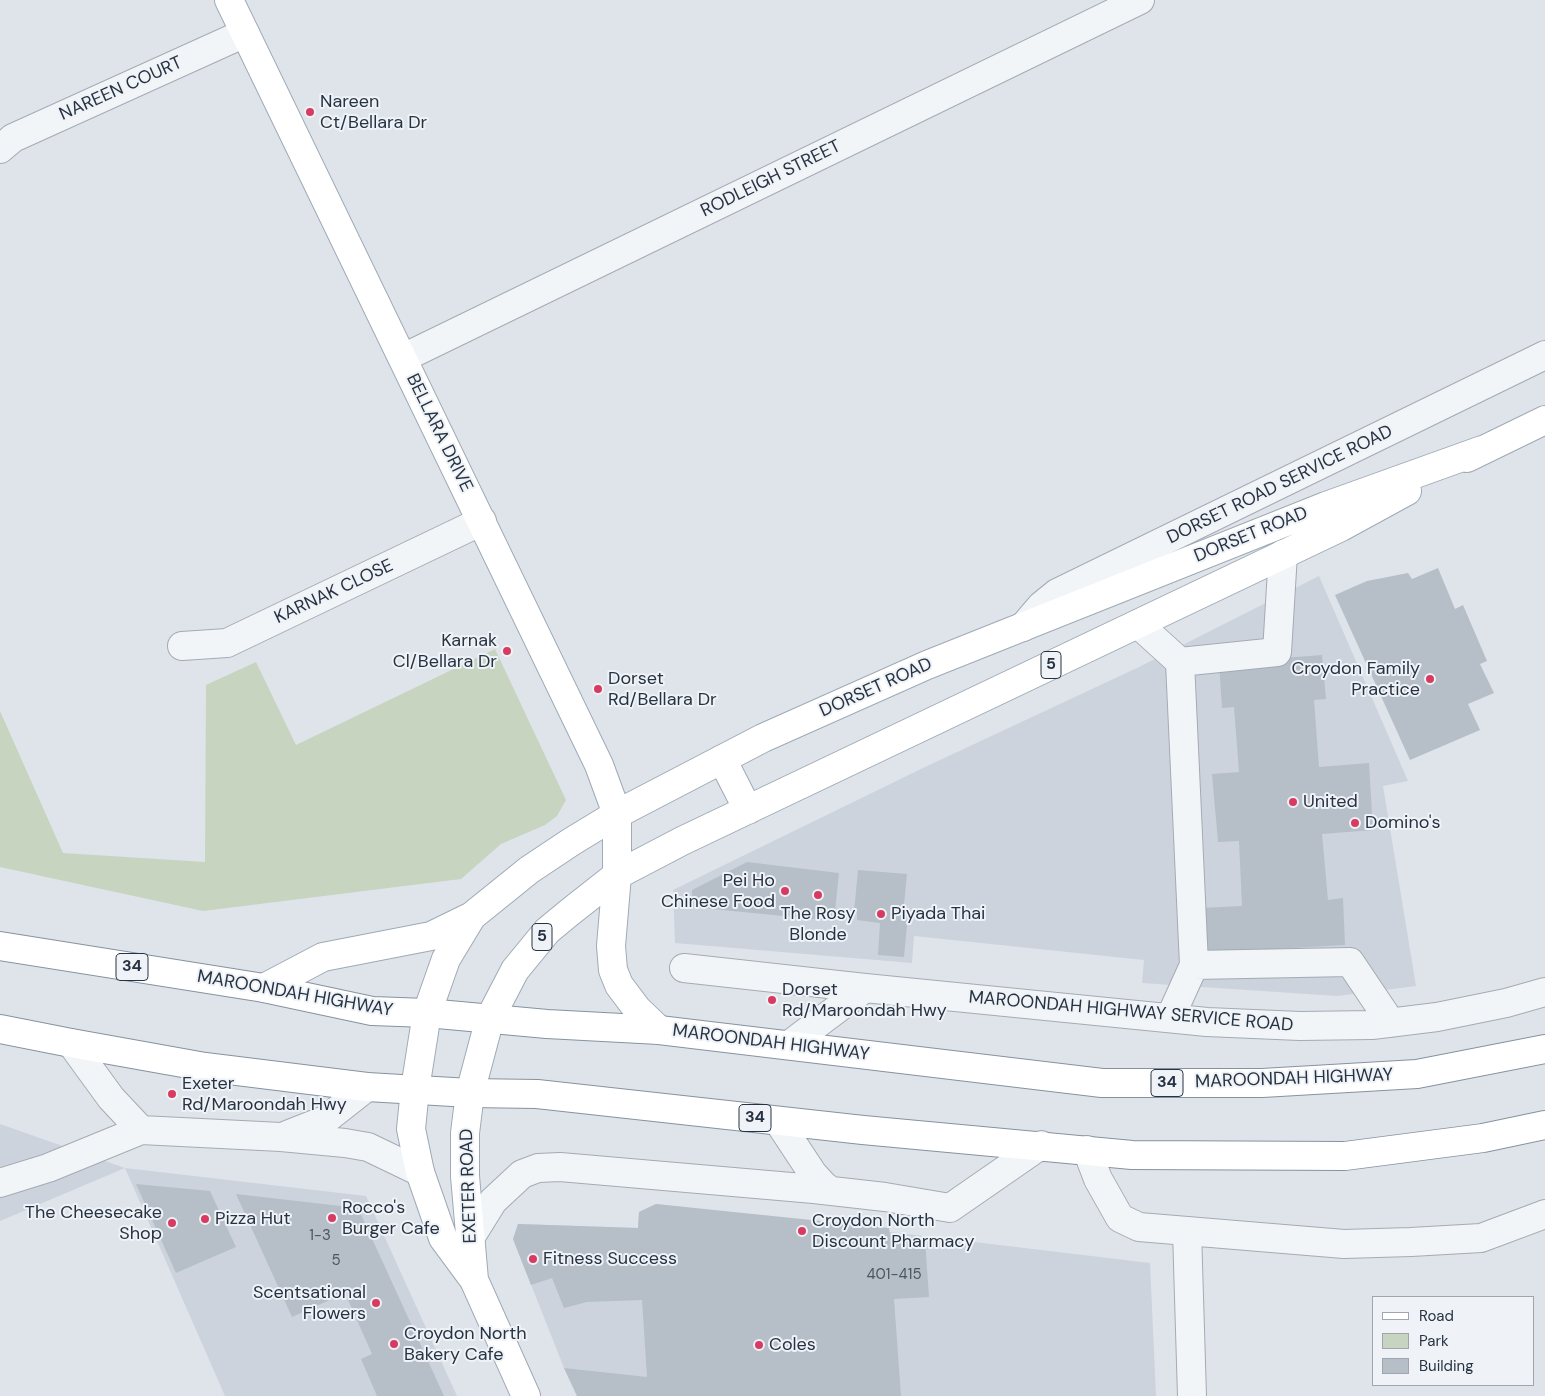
<!DOCTYPE html>
<html>
<head>
<meta charset="utf-8">
<style>
	body { margin:0 }
	#map { position:relative; width:1545px; height:1396px; overflow:hidden; background:#dfe4ea; font-family:"DM Sans",sans-serif }
	canvas { display:block }
	.legend { position:absolute; left:1372px; top:1296px; width:162px; height:90px; box-sizing:border-box; background:#eff3f7; border:1px solid #9fa6af; margin:0; padding:6px 9px; list-style:none; font-size:15px; color:#273342 }
	.legend li { display:flex; align-items:center; gap:10px; height:25px }
	.legend b { width:25px; border:1px solid #9fa6af }
</style>
</head>
<body>
<div id="map">
<canvas width="1545" height="1396"></canvas>
<ul class="legend">
<li><b style="height:6px;background:#fff"></b>Road</li>
<li><b style="height:14px;background:#c7d4c0"></b>Park</li>
<li><b style="height:14px;background:#b6bec7"></b>Building</li>
</ul>
</div>
<script>
const ctx = document.querySelector('canvas').getContext('2d');
ctx.lineJoin = 'round';
function fillPath(path, color) { ctx.fillStyle = color; ctx.fill(path, 'evenodd'); }
const poly = rows => new Path2D(rows.map(r => 'M' + r).join(''));
function trace(path, color, width, dash) { ctx.strokeStyle = color; ctx.lineWidth = width; ctx.lineCap = dash ? 'butt' : 'round'; ctx.setLineDash(dash || []); ctx.stroke(path); }
function write(font, color, halo, rows, align = 'center') {
  ctx.font = font + ' "DM Sans",sans-serif'; ctx.lineWidth = 4; ctx.setLineDash([]); ctx.textBaseline = 'middle'; ctx.strokeStyle = halo; ctx.fillStyle = color; for (const [text, x, y, turn = 0] of rows) {
    ctx.save(); ctx.translate(x, y); ctx.rotate((+turn || 0) * Math.PI / 180); ctx.textAlign = isNaN(turn) ? turn : align; if (halo) ctx.strokeText(text, 0, 0); ctx.fillText(text, 0, 0); ctx.restore();
  }
}
fillPath(poly([
	[1319,576,1408,781,1383,786,1416,986,1337,996,1142,983,1144,960,914,936,912,963,675,943,673,890,923,768,1139,667],
	[0,1124,125,1168,366,1196,457,1396,225,1396,125,1168,0,1221],
	[656,1204,1150,1263,1156,1396,577,1396,564,1368,513,1239,518,1224,638,1228,639,1212]
]), '#cdd3dc');
fillPath(poly([
	[495,649,566,800,557,816,545,825,501,844,461,879,203,911,0,867,0,711,63,853,205,862,206,685,256,662,296,745]
]), '#c7d4c0');
fillPath(poly([
	[1438,568,1455,609,1463,605,1487,661,1480,664,1494,693,1468,704,1480,730,1410,760,1335,595,1367,581,1408,573,1412,579],
	[1322,655,1326,699,1314,700,1319,767,1369,763,1373,830,1322,834,1328,900,1343,898,1345,945,1205,953,1201,908,1242,906,1239,841,1218,842,1212,774,1239,772,1234,707,1222,708,1219,663],
	[747,862,839,873,834,921,692,907,692,890],
	[858,870,907,874,903,914,908,914,904,957,878,955,880,923,857,920,857,912,854,912],
	[136,1184,210,1191,236,1247,176,1273],
	[236,1194,358,1208,444,1396,377,1396,361,1359,372,1354,345,1293,292,1317],
	[656,1204,889,1228,890,1235,925,1239,929,1297,894,1299,901,1396,577,1396,564,1368,647,1377,642,1300,587,1302,564,1308,552,1278,531,1285,513,1239,518,1224,638,1228,639,1212]
]), '#b6bec7');
const minor = poly([
	[0,149,13,138,245,33],
	[403,358,1140,0],
	[1138,624,1180,662,1277,652,1283,554],
	[1023,627,1041,606,1057,593,1545,355],
	[182,646,227,643,482,521],
	[1180,662,1194,965],
	[684,968,865,988,1207,1022,1300,1026,1372,1025,1437,1017,1506,1003,1545,992],
	[1170,1018,1194,965,1350,962,1391,1023],
	[71,1043,111,1098,141,1130,281,1137,345,1143,368,1147,420,1172],
	[789,1045,865,988],
	[778,1121,813,1174,824,1186,831,1191],
	[287,1135,325,1120,367,1087],
	[1087,1150,1098,1179,1120,1218,1139,1227,1344,1244,1411,1242,1481,1238,1545,1214],
	[0,1183,48,1168,141,1130],
	[1187,1231,1192,1396],
	[470,1238,493,1201,522,1174,538,1168,560,1167,814,1189,885,1197,950,1208,1041,1145]
]);
const major = poly([
	[229,0,599,765,617,814,617,875,611,946,613,970,619,985,637,1009,659,1030],
	[1467,458,1545,420],
	[722,759,748,810],
	[264,988,323,957,431,936,472,916],
	[474,1280,465,1176,465,1133,470,1093,490,1018,515,970,547,931,570,912,617,875,682,841,1341,527,1407,491],
	[526,1396,474,1280,443,1238,420,1172,411,1129,415,1089,427,1013,446,959,472,916,529,870,571,842,617,814,763,738,927,665,1326,506,1482,450]
]);
const highway = poly([
	[0,946,264,988,372,1011,427,1013,547,1024,659,1030,1102,1083,1262,1083,1417,1074,1545,1049],
	[0,1029,71,1043,205,1067,367,1087,470,1093,537,1094,863,1130,1132,1155,1345,1156,1483,1138,1545,1125]
]);
trace(minor, '#a4abb4', 30);
trace(major, '#9eaab6', 30);
trace(highway, '#8593a1', 30);
trace(minor, '#f2f5f7', 28);
trace(major, '#fff', 28);
trace(highway, '#fff', 28);
for (const [x, y, r, color] of [
	[310,112,5,"#d83b61"],
	[507,651,5,"#d83b61"],
	[1430,679,5,"#d83b61"],
	[598,689,5,"#d83b61"],
	[1293,802,5,"#d83b61"],
	[1355,823,5,"#d83b61"],
	[785,891,5,"#d83b61"],
	[818,895,5,"#d83b61"],
	[881,914,5,"#d83b61"],
	[772,1000,5,"#d83b61"],
	[172,1094,5,"#d83b61"],
	[332,1218,5,"#d83b61"],
	[205,1219,5,"#d83b61"],
	[172,1223,5,"#d83b61"],
	[802,1231,5,"#d83b61"],
	[533,1259,5,"#d83b61"],
	[376,1303,5,"#d83b61"],
	[394,1344,5,"#d83b61"],
	[759,1345,5,"#d83b61"]
]) { const dot = new Path2D(); dot.arc(x, y, r, 0, 2 * Math.PI); ctx.fillStyle = color; ctx.fill(dot); trace(dot, '#eff3f7', 2); }
write('15px', '#4b5663', null, [
	["1-3",320,1236],
	["5",336,1261],
	["401-415",894,1275]
]);
for (const [x, y, w] of [
	[1051,665,20],
	[542,937,20],
	[132,967,32],
	[1167,1083,32],
	[755,1118,32]
]) { const box = new Path2D(); box.roundRect(x - w / 2, y - 13.5, w, 27, 4); ctx.fillStyle = '#eff3f7'; ctx.fill(box); trace(box, '#273342', 1); }
write('bold 16px', '#273342', null, [
	["5",1051,665],
	["5",542,937],
	["34",132,967],
	["34",1167,1083],
	["34",755,1118]
]);
write('18px', '#273342', '#eff3f7', [
	["NAREEN COURT",121,89,-24],
	["RODLEIGH STREET",771,179,-26],
	["BELLARA DRIVE",439,433,64],
	["DORSET ROAD SERVICE ROAD",1280,485,-26],
	["DORSET ROAD",1251,535,-22],
	["KARNAK CLOSE",334,592,-25],
	["DORSET ROAD",876,688,-24],
	["MAROONDAH HIGHWAY",295,994,10],
	["MAROONDAH HIGHWAY SERVICE ROAD",1131,1012,5],
	["MAROONDAH HIGHWAY",771,1043,7],
	["MAROONDAH HIGHWAY",1294,1079,-2],
	["EXETER ROAD",469,1186,-92]
]);
write('18px', '#273342', '#eff3f7', [
	["Nareen",320,102],
	["Ct/Bellara Dr",320,123],
	["Karnak",497,641,"right"],
	["Cl/Bellara Dr",497,662,"right"],
	["Croydon Family",1420,669,"right"],
	["Practice",1420,690,"right"],
	["Dorset",608,679],
	["Rd/Bellara Dr",608,700],
	["United",1303,802],
	["Domino's",1365,823],
	["Pei Ho",775,881,"right"],
	["Chinese Food",775,902,"right"],
	["The Rosy",818,914,"center"],
	["Blonde",818,935,"center"],
	["Piyada Thai",891,914],
	["Dorset",782,990],
	["Rd/Maroondah Hwy",782,1011],
	["Exeter",182,1084],
	["Rd/Maroondah Hwy",182,1105],
	["Rocco's",342,1208],
	["Burger Cafe",342,1229],
	["The Cheesecake",162,1213,"right"],
	["Shop",162,1234,"right"],
	["Pizza Hut",215,1219],
	["Croydon North",812,1221],
	["Discount Pharmacy",812,1242],
	["Fitness Success",543,1259],
	["Scentsational",366,1293,"right"],
	["Flowers",366,1314,"right"],
	["Croydon North",404,1334],
	["Bakery Cafe",404,1355],
	["Coles",769,1345]
], 'left');
</script>
</body>
</html>
